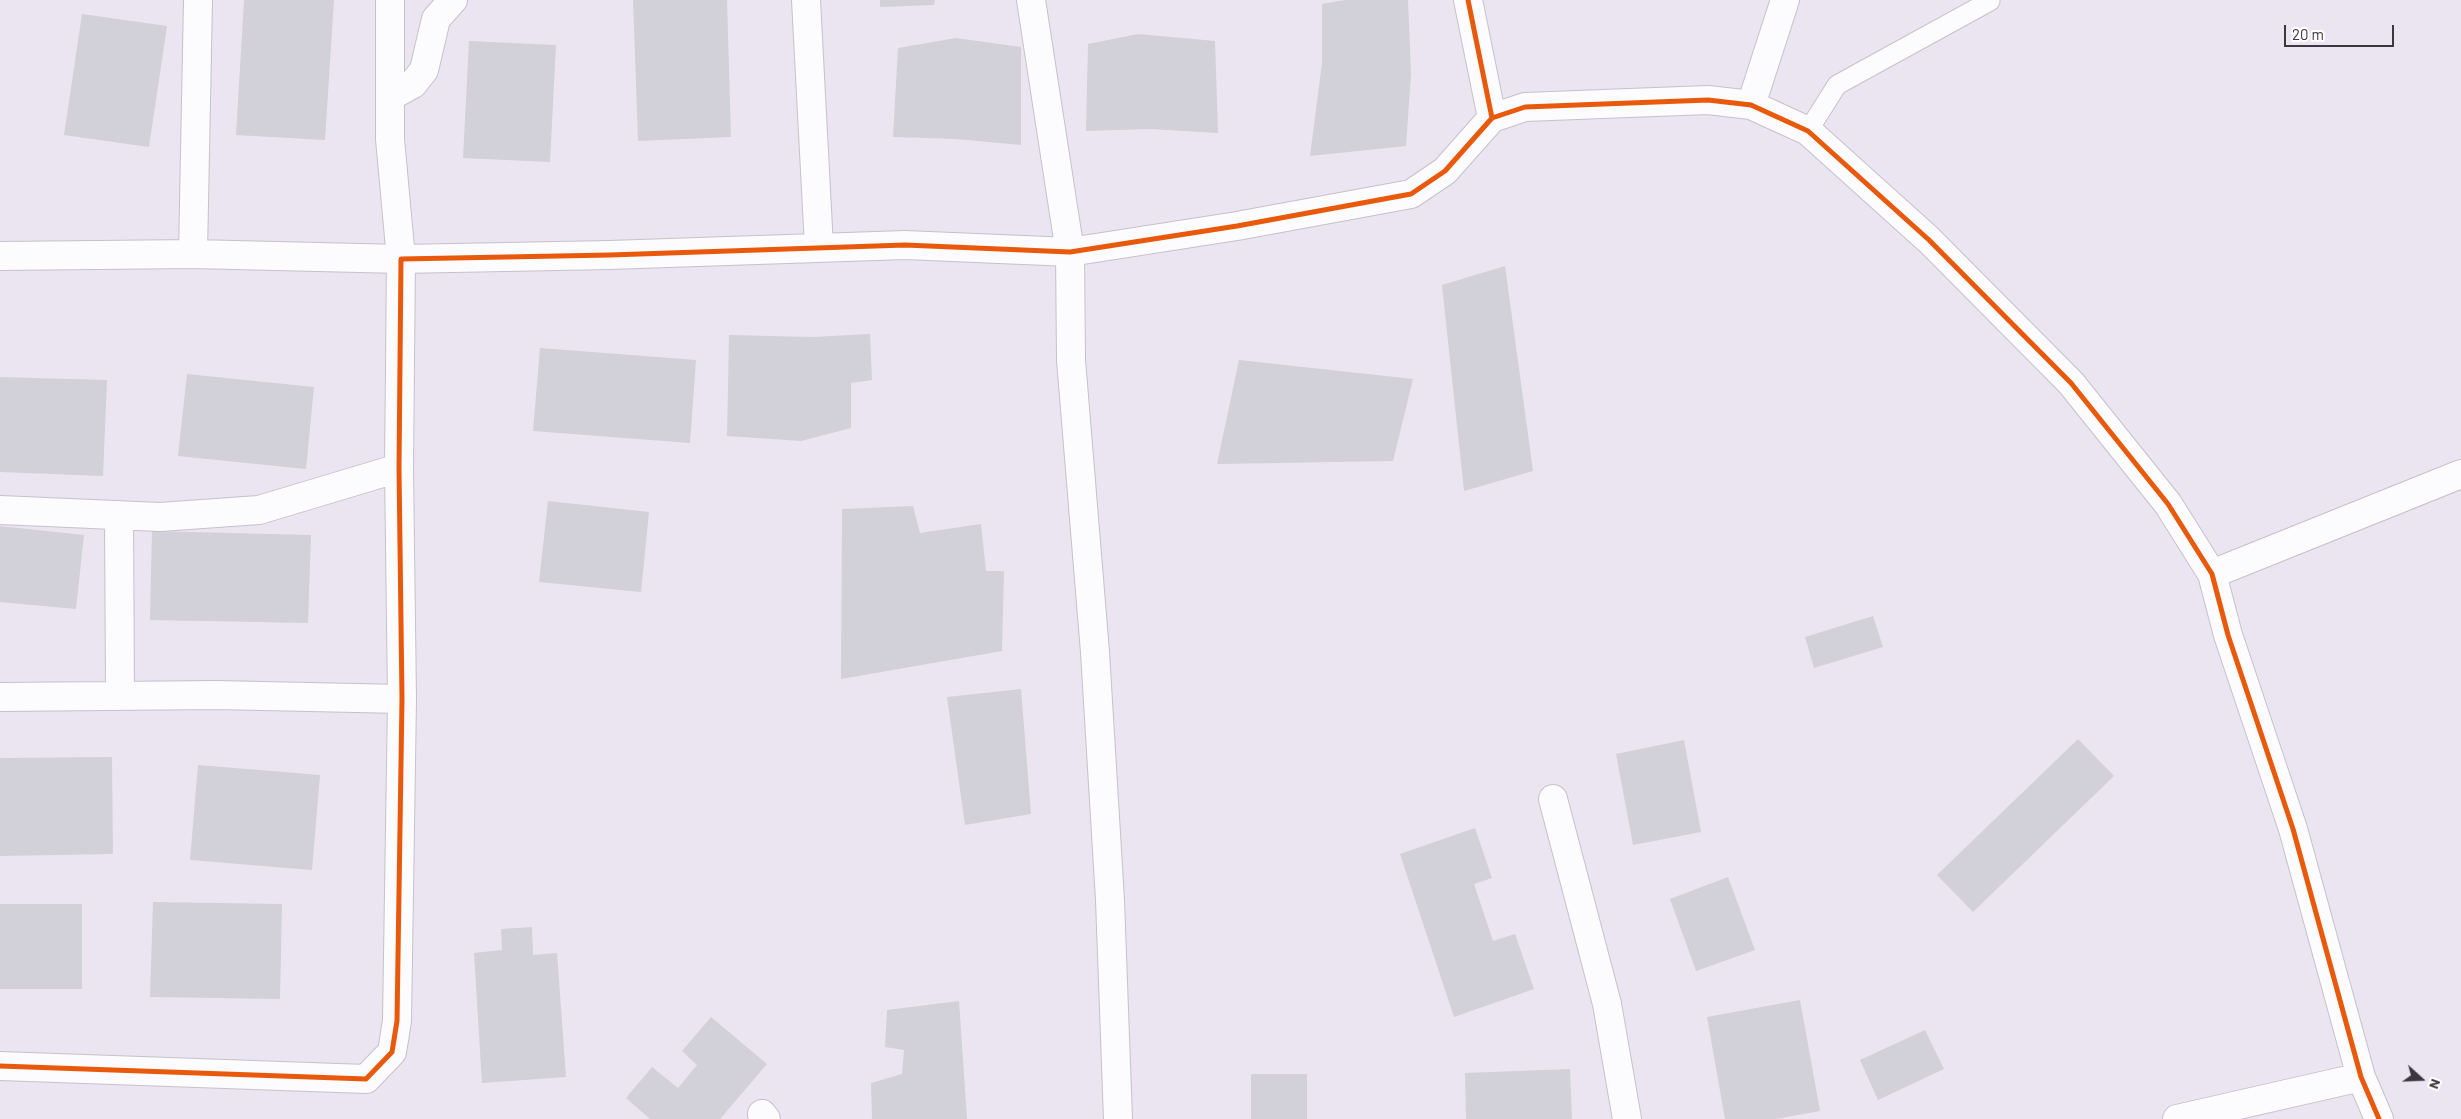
<!DOCTYPE html>
<html>
<head>
<meta charset="utf-8">
<style>
	body { margin:0 }
	#map { position:relative; width:2461px; height:1119px; overflow:hidden; background:#ebe5f1; font-family:Barlow,sans-serif }
	canvas { display:block }
	.north { position:absolute; left:2396px; top:1054px; width:50px; height:50px; -webkit-text-stroke:4px #fff; paint-order:stroke; rotate:110deg; font-size:14px; font-weight:700; line-height:20px; text-align:center; color:#3b3740 }
	.north::after { content:''; display:block; margin:auto; width:18px; height:22px; background:#3b3740; clip-path:polygon(50% 0,100% 100%,50% 72%,0 100%) }
	.scale { position:absolute; left:2284px; top:25px; width:110px; height:22px; box-sizing:border-box; border:2px solid #3b3740; border-top:0; padding-left:6px; font-size:15px; line-height:18px; white-space:nowrap; color:#3b3740; -webkit-text-stroke:4px #fff; paint-order:stroke }
</style>
</head>
<body>
<div id="map">
<canvas width="2461" height="1119"></canvas>
<div class="north">N</div>
<div class="scale">20 m</div>
</div>
<script>
const ctx = document.querySelector('canvas').getContext('2d');
ctx.lineJoin = 'round';
function fillPath(path, color) { ctx.fillStyle = color; ctx.fill(path, 'evenodd'); }
const poly = rows => new Path2D(rows.map(r => 'M' + r).join(''));
function trace(path, color, width, dash) { ctx.strokeStyle = color; ctx.lineWidth = width; ctx.lineCap = dash ? 'butt' : 'round'; ctx.setLineDash(dash || []); ctx.stroke(path); }
fillPath(poly([
	[244,0,334,0,325,140,236,135],
	[633,0,727,0,731,137,638,141],
	[880,0,935,0,934,5,880,7],
	[1345,0,1408,0,1411,74,1406,146,1310,156,1322,63,1322,4],
	[82,14,167,26,149,147,64,135],
	[1138,34,1215,41,1218,133,1150,129,1086,131,1088,44],
	[956,38,1021,47,1021,145,956,139,893,137,898,48],
	[469,41,556,45,550,162,463,158],
	[1505,266,1533,471,1464,491,1442,285],
	[870,334,872,380,851,383,851,428,801,441,727,436,729,335,812,337],
	[540,348,696,360,690,443,533,431],
	[1239,360,1413,379,1393,461,1217,464],
	[187,374,314,387,306,469,178,456],
	[0,377,107,380,103,476,0,472],
	[548,501,649,512,641,592,539,582],
	[913,506,920,533,981,524,986,571,1004,571,1002,651,841,679,842,509],
	[0,526,84,535,76,609,0,602],
	[152,531,311,535,308,623,150,620],
	[1873,616,1883,647,1814,668,1805,637],
	[1021,689,1031,814,965,825,947,697],
	[2078,739,2114,776,1973,912,1937,875],
	[1684,740,1701,832,1633,845,1616,754],
	[112,757,113,854,0,856,0,758],
	[198,765,320,775,312,870,190,860],
	[1475,828,1492,878,1474,884,1493,941,1515,934,1534,989,1454,1017,1400,854],
	[1728,877,1755,950,1696,971,1670,899],
	[153,902,282,904,280,999,150,997],
	[0,904,82,904,82,989,0,989],
	[532,927,533,955,557,953,566,1077,482,1083,474,953,502,950,501,929],
	[1800,1000,1820,1111,1776,1119,1725,1119,1707,1017],
	[959,1001,967,1119,872,1119,871,1083,902,1074,904,1050,885,1047,887,1010],
	[711,1017,767,1064,720,1119,650,1119,626,1098,652,1067,678,1088,697,1065,682,1051],
	[1925,1030,1944,1069,1878,1100,1860,1060],
	[1570,1069,1572,1119,1466,1119,1465,1073],
	[1251,1074,1307,1074,1307,1119,1251,1119]
]), '#d2d0d9');
const service = poly([
	[1808,131,1837,85,1990,1]
]);
const minor = poly([
	[806,0,819,247],
	[1031,0,1070,252,1071,360,1095,652,1110,900,1118,1119],
	[1468,0,1492,118,1525,107,1708,100,1751,105,1808,131,1929,240,2071,383,2168,504,2212,574,2228,635,2293,829,2361,1077,2379,1119],
	[391,96,413,84,424,70,436,19,453,0],
	[1751,105,1785,0],
	[193,254,198,0],
	[0,256,193,254,401,259,390,139,390,0],
	[0,510,160,517,259,510,399,468],
	[119,515,120,696],
	[2212,574,2461,474],
	[0,697,217,695,402,699],
	[1553,799,1607,1004,1627,1119],
	[0,1066,366,1079,392,1052,397,1021,402,699,399,468,401,259,610,255,905,245,1070,252,1237,226,1411,194,1445,171,1492,118],
	[762,1114,766,1119],
	[2177,1119,2361,1077]
]);
trace(service, '#c6c1cb', 21);
trace(minor, '#c6c1cb', 30);
trace(service, '#fcfbfd', 19);
trace(minor, '#fcfbfd', 28);
trace(poly([
	[1468,0,1492,118,1525,107,1708,100,1751,105,1808,131,1929,240,2071,383,2168,504,2212,574,2228,635,2293,829,2361,1077,2379,1119],
	[0,1066,366,1079,392,1052,397,1021,402,699,399,468,401,259,610,255,905,245,1070,252,1237,226,1411,194,1445,171,1492,118]
]), '#e8590c', 5);
</script>
</body>
</html>
